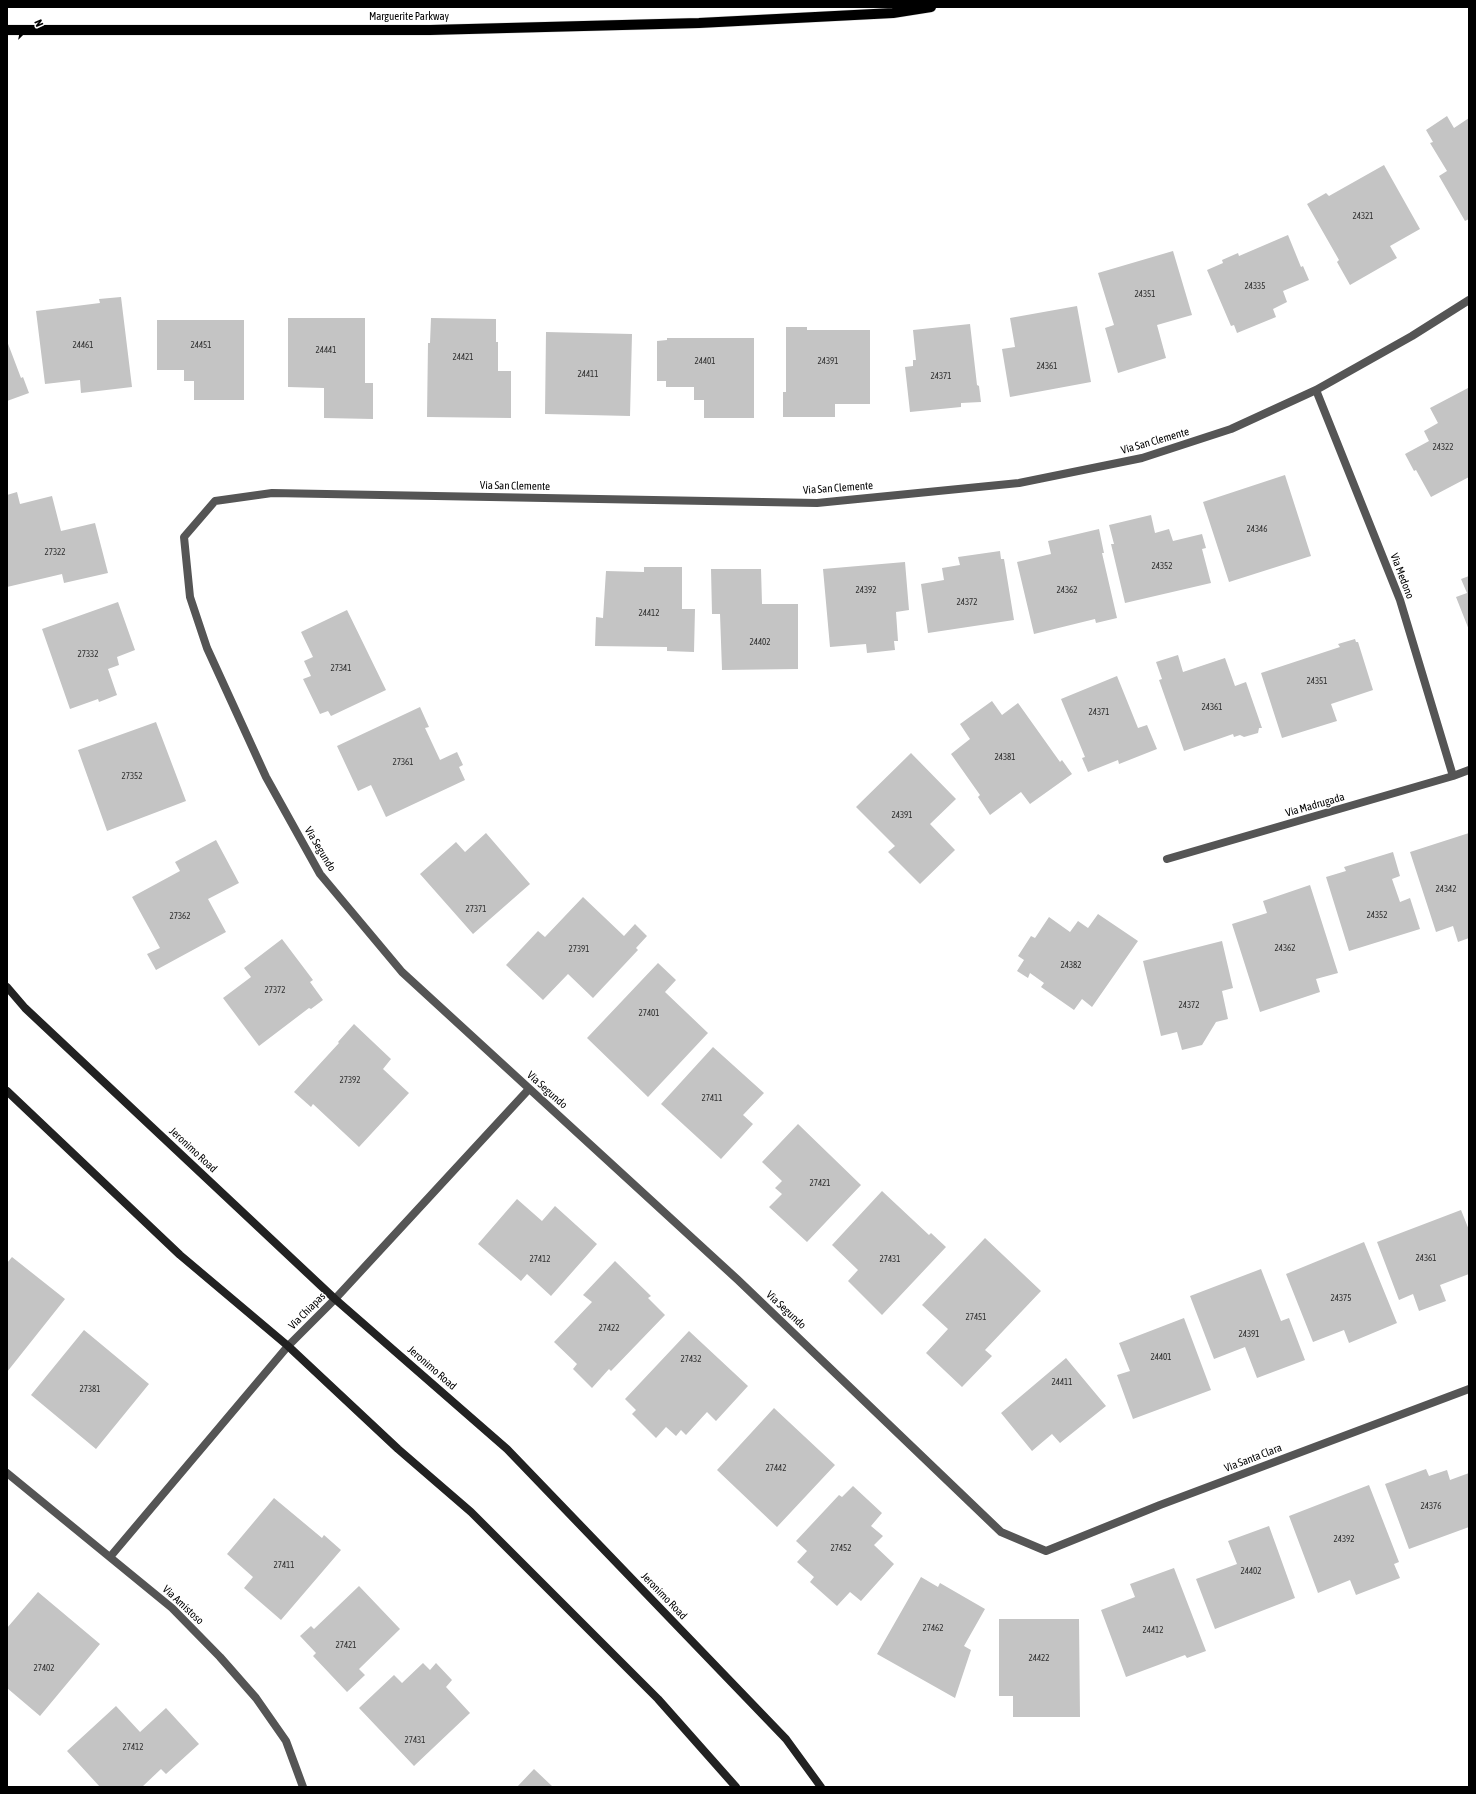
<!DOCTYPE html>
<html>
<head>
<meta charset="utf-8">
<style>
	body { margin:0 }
	#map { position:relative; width:1476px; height:1794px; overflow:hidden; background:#fff; font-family:"Asap Condensed",sans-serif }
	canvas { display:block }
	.frame { position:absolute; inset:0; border:8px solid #000; pointer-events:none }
	.north { position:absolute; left:8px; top:8px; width:40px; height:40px; -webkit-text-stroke:3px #fff; paint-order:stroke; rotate:66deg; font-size:11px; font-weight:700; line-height:16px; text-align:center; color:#000 }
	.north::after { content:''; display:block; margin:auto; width:14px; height:18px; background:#000; clip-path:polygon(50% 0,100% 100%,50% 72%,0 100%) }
</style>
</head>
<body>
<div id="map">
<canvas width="1476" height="1794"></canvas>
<div class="frame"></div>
<div class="north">N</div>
</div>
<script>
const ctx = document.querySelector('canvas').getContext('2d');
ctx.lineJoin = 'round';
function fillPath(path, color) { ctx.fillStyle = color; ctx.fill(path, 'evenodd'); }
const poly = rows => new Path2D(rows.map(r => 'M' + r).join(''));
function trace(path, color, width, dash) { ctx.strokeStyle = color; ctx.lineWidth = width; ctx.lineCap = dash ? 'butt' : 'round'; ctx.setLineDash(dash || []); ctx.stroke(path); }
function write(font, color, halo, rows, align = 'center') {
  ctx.font = font + ' "Asap Condensed",sans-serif'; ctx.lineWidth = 3; ctx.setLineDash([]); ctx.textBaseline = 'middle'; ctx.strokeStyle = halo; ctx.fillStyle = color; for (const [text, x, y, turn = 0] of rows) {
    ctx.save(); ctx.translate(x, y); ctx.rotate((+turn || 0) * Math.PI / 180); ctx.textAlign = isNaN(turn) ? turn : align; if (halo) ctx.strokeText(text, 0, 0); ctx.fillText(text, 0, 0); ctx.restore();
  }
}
fillPath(poly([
	[1447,116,1454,128,1469,118,1469,219,1465,221,1439,176,1447,171,1430,143,1433,142,1426,130],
	[1384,165,1420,229,1390,246,1397,258,1350,285,1337,262,1339,260,1307,204,1326,193,1329,196],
	[1288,235,1301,267,1303,266,1309,280,1283,291,1287,302,1273,309,1276,317,1237,333,1234,325,1231,326,1207,270,1223,263,1222,260,1238,253,1239,256],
	[1173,251,1192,315,1157,325,1166,358,1118,373,1105,328,1114,325,1098,273],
	[121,297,132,387,81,393,80,380,45,384,36,311,100,303,99,299],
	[1077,306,1091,382,1010,397,1002,349,1015,347,1010,318],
	[288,318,365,318,365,383,373,383,373,419,324,418,324,388,288,387],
	[431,318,496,319,496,342,498,342,498,371,511,371,511,418,427,417,428,343,430,343],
	[157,320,244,320,244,400,194,400,194,381,184,381,184,370,157,370],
	[970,324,977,385,979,386,981,402,961,403,961,407,910,412,905,367,913,366,913,360,916,360,913,330],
	[786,327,807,327,807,330,870,330,870,404,835,404,835,417,783,417,783,392,786,392],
	[546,332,632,334,630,416,545,414],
	[667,338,754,338,754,418,704,418,704,400,694,400,694,387,666,387,666,381,657,381,657,341,667,340],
	[7,341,21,378,23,377,29,393,7,401],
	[1468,388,1469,477,1431,497,1416,470,1414,471,1405,454,1429,441,1424,431,1438,423,1430,408],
	[1285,475,1311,556,1229,582,1203,502],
	[17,492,20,504,52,496,61,531,95,523,108,573,64,583,62,574,7,587,7,495],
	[1151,515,1155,533,1169,529,1173,541,1202,534,1206,548,1202,549,1211,583,1125,603,1111,544,1114,544,1109,525],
	[1099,529,1104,553,1102,553,1117,618,1096,623,1095,619,1034,634,1017,562,1051,554,1048,541],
	[1000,551,1001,559,1004,559,1014,620,928,633,921,584,944,580,942,568,960,565,958,557],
	[905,562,909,610,896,612,898,641,894,641,895,650,867,653,866,644,830,647,823,569],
	[644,567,682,567,682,609,695,609,694,652,667,651,667,647,595,646,596,617,603,618,606,571,644,572],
	[711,569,761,569,762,604,798,604,798,669,722,670,720,614,712,614],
	[1469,576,1469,630,1456,597,1467,593,1461,579],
	[118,602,135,650,117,657,119,665,108,669,117,695,99,702,98,699,70,709,42,629],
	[347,610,386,690,331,716,328,711,320,714,303,679,311,676,304,661,313,657,301,632],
	[1355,639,1356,642,1358,642,1373,690,1331,704,1337,721,1282,738,1261,673,1340,647,1338,644],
	[1178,655,1183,672,1225,658,1235,686,1246,682,1262,728,1259,728,1258,733,1244,737,1240,735,1234,737,1233,734,1184,751,1159,680,1162,679,1156,662],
	[1117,676,1138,728,1147,725,1157,749,1119,764,1118,760,1088,772,1082,758,1085,757,1061,699],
	[992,701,1002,715,1018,703,1060,762,1062,760,1072,774,1030,804,1021,792,990,815,978,797,980,795,951,754,970,739,960,724],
	[420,707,429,727,425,728,440,760,457,752,463,765,459,767,465,780,386,817,371,785,358,791,337,746],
	[156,722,186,801,107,831,78,750],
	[911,753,956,799,930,824,955,850,920,884,888,852,895,846,856,807],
	[486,833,530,884,473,934,420,874,456,842,465,852],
	[1469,833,1469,938,1458,942,1453,926,1436,932,1410,852],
	[216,840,239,883,208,899,226,932,156,970,147,954,160,948,132,897,180,871,175,862],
	[1393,852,1400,876,1392,879,1400,902,1410,898,1420,929,1349,951,1326,877,1346,871,1344,867],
	[1310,885,1338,973,1316,979,1320,992,1260,1012,1232,924,1267,913,1263,901],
	[583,897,624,936,635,924,647,936,636,948,638,950,593,998,568,974,543,1000,506,965,538,931,545,937],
	[1098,914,1138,941,1092,1007,1082,999,1074,1010,1041,987,1044,983,1030,973,1028,978,1017,971,1024,960,1018,956,1031,936,1035,938,1049,917,1070,932,1078,921,1088,928],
	[282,939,313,980,310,982,323,1000,311,1009,309,1008,259,1046,223,998,251,977,244,968],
	[1222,941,1233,988,1222,991,1228,1019,1216,1022,1202,1045,1182,1050,1177,1032,1161,1036,1143,961],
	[658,963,676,980,665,992,708,1033,648,1097,587,1038],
	[354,1024,391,1059,383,1069,409,1093,359,1147,313,1104,311,1107,294,1092,339,1043,338,1042],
	[713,1047,764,1093,743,1115,753,1124,721,1159,661,1104],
	[798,1124,861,1185,807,1242,769,1207,782,1194,775,1188,782,1181,762,1162],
	[882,1191,929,1235,931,1233,946,1247,882,1315,848,1281,858,1270,832,1245],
	[517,1199,542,1221,555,1206,597,1244,551,1296,527,1274,521,1281,478,1244],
	[1461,1210,1469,1230,1469,1274,1440,1285,1446,1301,1419,1311,1413,1294,1399,1300,1377,1242],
	[985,1238,1041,1291,985,1350,992,1356,962,1387,926,1353,948,1329,922,1305],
	[1364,1242,1397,1323,1349,1343,1344,1330,1313,1342,1286,1274],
	[12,1257,65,1299,7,1372,7,1263],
	[615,1261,651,1296,648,1298,665,1315,611,1371,609,1369,592,1388,573,1369,577,1364,554,1342,592,1302,583,1295],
	[1261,1269,1281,1321,1289,1318,1305,1360,1257,1378,1245,1347,1214,1359,1190,1296],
	[1184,1318,1211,1390,1133,1419,1117,1375,1130,1371,1119,1343],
	[84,1330,149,1384,96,1449,31,1395],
	[689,1331,748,1386,716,1421,707,1412,686,1435,681,1430,676,1436,666,1427,656,1438,632,1414,636,1410,625,1399],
	[1066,1358,1106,1406,1060,1443,1052,1434,1032,1451,1001,1413],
	[774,1408,835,1465,777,1527,717,1470],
	[1426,1469,1429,1476,1447,1470,1450,1480,1469,1473,1469,1527,1409,1549,1385,1484],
	[1369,1485,1399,1562,1394,1564,1400,1578,1356,1595,1350,1580,1318,1593,1289,1516],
	[853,1486,882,1513,871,1526,883,1536,874,1545,894,1564,861,1601,850,1592,837,1606,810,1582,814,1577,797,1562,807,1551,796,1541,839,1495,842,1497],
	[274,1498,322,1538,324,1535,341,1550,281,1620,244,1588,253,1577,227,1554],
	[1269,1526,1295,1598,1215,1629,1196,1579,1237,1564,1228,1541],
	[1174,1568,1206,1651,1187,1658,1185,1655,1126,1677,1101,1610,1135,1597,1130,1584],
	[921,1577,938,1587,940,1583,985,1609,964,1646,971,1650,955,1698,877,1654],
	[359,1586,400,1629,359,1669,365,1675,347,1692,313,1656,316,1653,300,1636,311,1626,314,1629],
	[38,1592,100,1644,40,1716,7,1688,7,1628],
	[999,1619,1079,1619,1080,1717,1013,1717,1013,1696,999,1696],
	[423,1663,430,1670,436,1663,452,1680,446,1687,470,1713,414,1766,359,1708,394,1675,402,1683],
	[116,1706,140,1732,166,1708,199,1744,166,1774,161,1769,142,1787,100,1787,67,1751],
	[534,1769,553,1787,517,1787]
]), '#c4c4c4');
const primary = poly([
	[7,30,430,30,699,23,893,13,931,7]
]);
trace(primary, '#dbdbdb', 11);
trace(poly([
	[1469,300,1412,336,1316,390,1231,429,1142,458,1019,483,817,503,272,493,215,501,184,537,190,597,207,648,266,777,320,874,402,972,738,1280,1001,1532,1046,1551,1160,1505,1469,1389],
	[1316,390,1400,600,1453,776],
	[1167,859,1453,776,1469,770],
	[7,1473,172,1608,220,1657,256,1698,286,1741,303,1787],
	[110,1557,288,1346,335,1299,529,1089]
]), '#555', 8);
trace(poly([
	[7,987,25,1008,335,1299,507,1449,786,1739,821,1787],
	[7,1091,180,1255,288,1346,398,1449,471,1512,658,1699,736,1787]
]), '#222', 8);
trace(primary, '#000', 10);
write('9px', '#313131', null, [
	["24321",1363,216],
	["24335",1255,286],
	["24351",1145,294],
	["24461",83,345],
	["24451",201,345],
	["24441",326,350],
	["24421",463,357],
	["24401",705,361],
	["24391",828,361],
	["24361",1047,366],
	["24411",588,374],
	["24371",941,376],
	["24322",1443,447],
	["24346",1257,529],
	["27322",55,552],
	["24352",1162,566],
	["24392",866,590],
	["24362",1067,590],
	["24372",967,602],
	["24412",649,613],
	["24402",760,642],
	["27332",88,654],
	["27341",341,668],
	["24351",1317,681],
	["24361",1212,707],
	["24371",1099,712],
	["24381",1005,757],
	["27361",403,762],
	["27352",132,776],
	["24391",902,815],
	["24342",1446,889],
	["27371",476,909],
	["24352",1377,915],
	["27362",180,916],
	["24362",1285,948],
	["27391",579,949],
	["24382",1071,965],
	["27372",275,990],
	["24372",1189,1005],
	["27401",649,1013],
	["27392",350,1080],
	["27411",712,1098],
	["27421",820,1183],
	["24361",1426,1258],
	["27412",540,1259],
	["27431",890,1259],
	["24375",1341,1298],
	["27451",976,1317],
	["27422",609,1328],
	["24391",1249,1334],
	["24401",1161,1357],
	["27432",691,1359],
	["24411",1062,1382],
	["27381",90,1389],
	["27442",776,1468],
	["24376",1431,1506],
	["24392",1344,1539],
	["27452",841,1548],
	["27411",284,1565],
	["24402",1251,1571],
	["27462",933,1628],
	["24412",1153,1630],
	["27421",346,1645],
	["24422",1039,1658],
	["27402",44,1668],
	["27431",415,1740],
	["27412",133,1747]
]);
write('11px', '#000', '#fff', [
	["Marguerite Parkway",409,17],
	["Via San Clemente",1155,441,-16],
	["Via San Clemente",515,486,1],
	["Via San Clemente",838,488,-4],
	["Via Medono",1402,576,69],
	["Via Madrugada",1315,805,-16],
	["Via Segundo",320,849,59],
	["Via Segundo",547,1090,42],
	["Jeronimo Road",193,1150,43],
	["Via Segundo",786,1310,43],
	["Via Chiapas",307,1311,-45],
	["Jeronimo Road",432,1368,41],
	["Via Santa Clara",1253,1458,-21],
	["Jeronimo Road",664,1596,46],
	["Via Amistoso",183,1605,43]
]);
</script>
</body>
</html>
